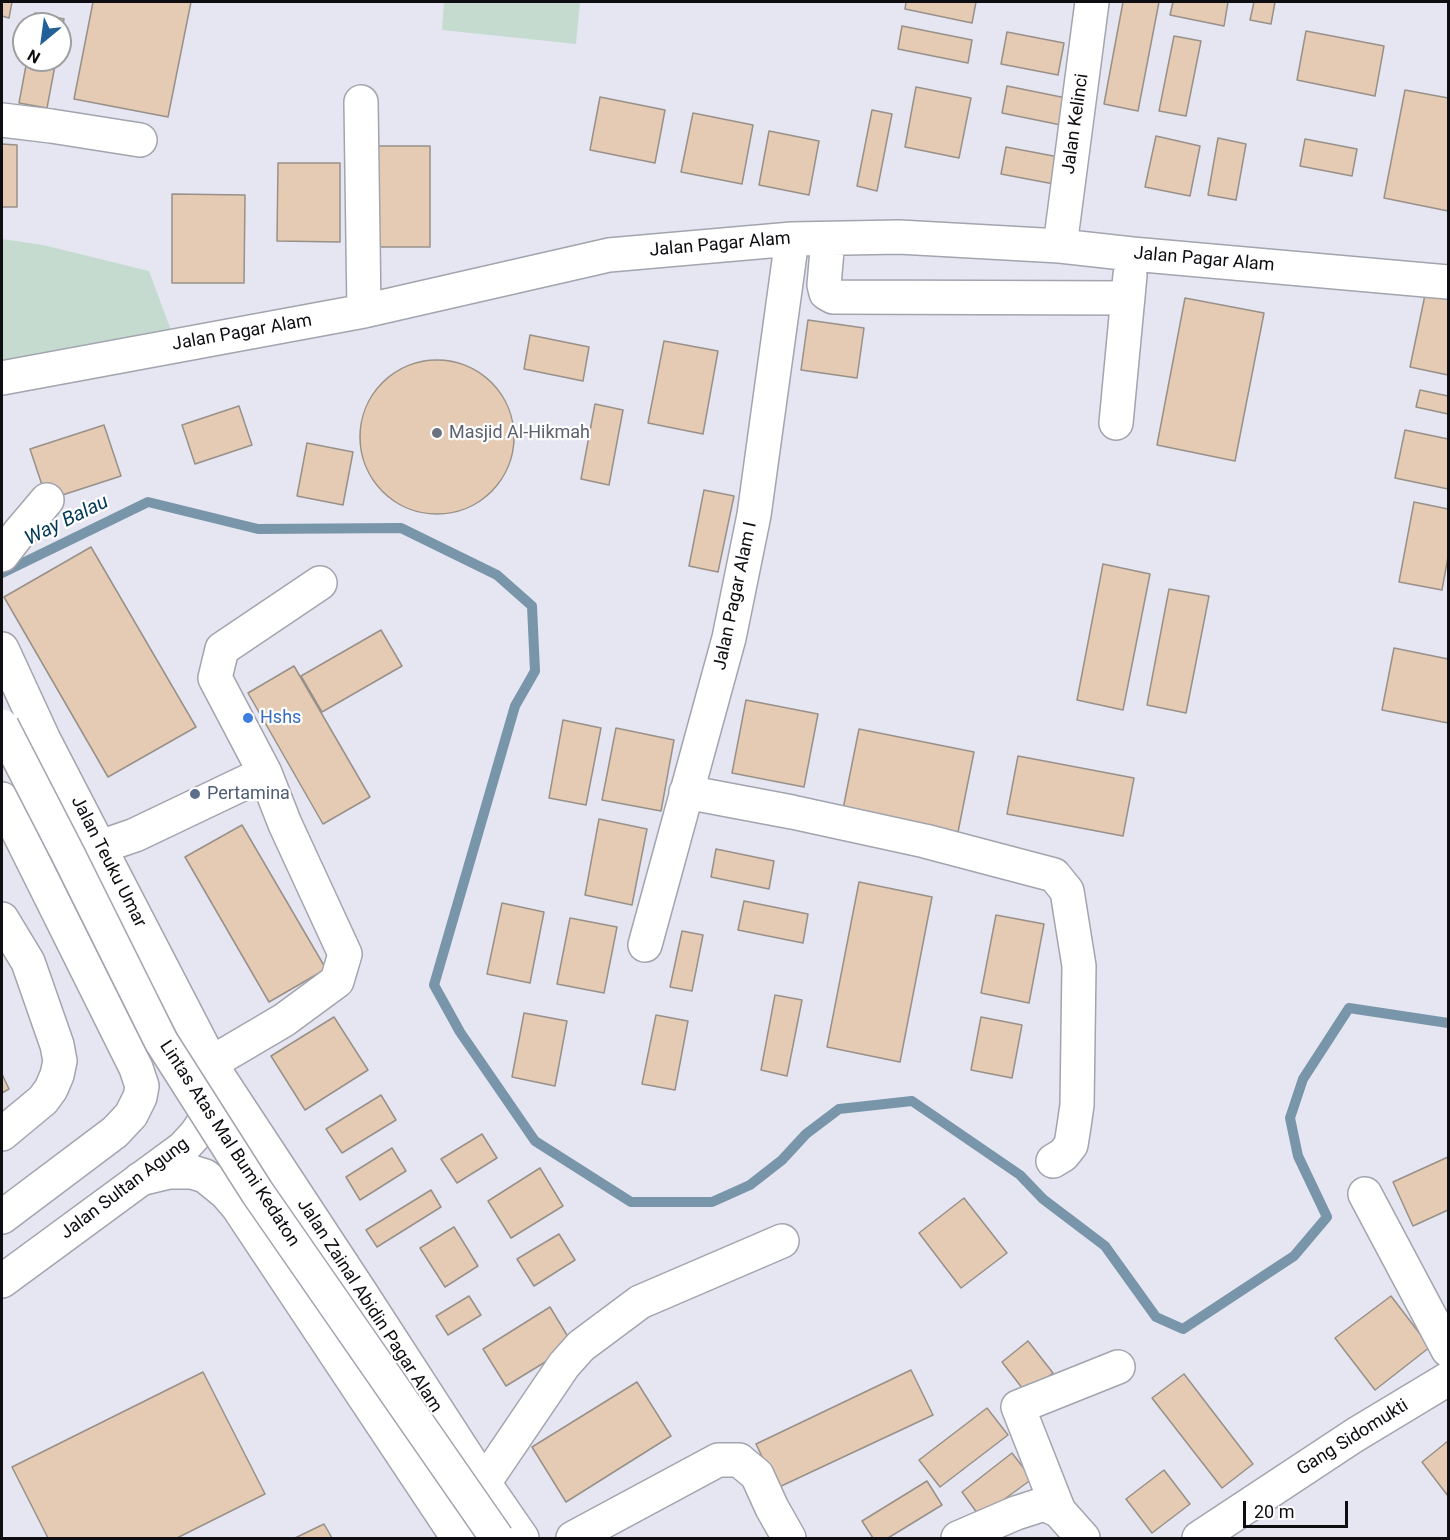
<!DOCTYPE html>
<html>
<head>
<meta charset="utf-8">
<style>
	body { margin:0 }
	#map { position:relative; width:1450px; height:1540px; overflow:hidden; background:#e5e6f1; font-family:Roboto,sans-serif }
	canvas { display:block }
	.frame { position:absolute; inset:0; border:3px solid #0e0e12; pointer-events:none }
	.north { position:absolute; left:12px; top:12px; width:60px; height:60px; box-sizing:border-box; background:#fff; border:2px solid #9f9fa0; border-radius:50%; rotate:209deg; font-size:16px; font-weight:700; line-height:24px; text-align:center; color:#0e0e12 }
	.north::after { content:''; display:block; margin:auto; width:21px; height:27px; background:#236097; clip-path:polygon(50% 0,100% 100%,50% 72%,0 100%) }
	.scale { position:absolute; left:1243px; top:1501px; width:105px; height:27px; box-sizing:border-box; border:3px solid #0e0e12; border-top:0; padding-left:8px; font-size:18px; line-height:21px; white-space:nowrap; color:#0e0e12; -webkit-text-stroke:4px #fff; paint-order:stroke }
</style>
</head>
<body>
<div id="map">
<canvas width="1450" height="1540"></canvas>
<div class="frame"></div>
<div class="north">N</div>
<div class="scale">20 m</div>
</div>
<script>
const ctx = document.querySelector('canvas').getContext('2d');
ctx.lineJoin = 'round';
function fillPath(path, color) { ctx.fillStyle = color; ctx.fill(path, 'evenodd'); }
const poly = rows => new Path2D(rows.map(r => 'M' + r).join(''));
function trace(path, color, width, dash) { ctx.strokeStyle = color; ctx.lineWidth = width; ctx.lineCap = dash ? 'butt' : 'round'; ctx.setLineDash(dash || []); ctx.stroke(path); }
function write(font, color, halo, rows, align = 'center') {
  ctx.font = font + ' Roboto,sans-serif'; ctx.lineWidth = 4.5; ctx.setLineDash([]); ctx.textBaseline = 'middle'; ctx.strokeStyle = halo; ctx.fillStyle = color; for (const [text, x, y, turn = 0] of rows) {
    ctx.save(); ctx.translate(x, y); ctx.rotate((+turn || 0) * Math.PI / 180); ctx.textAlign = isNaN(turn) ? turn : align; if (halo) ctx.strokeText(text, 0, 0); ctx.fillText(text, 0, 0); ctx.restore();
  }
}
fillPath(poly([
	[444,2,580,2,576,44,442,30],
	[2,239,43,245,149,271,175,341,2,373]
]), '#c5dbd0');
trace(poly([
	[2,573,148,502,258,529,401,528,497,575,532,606,535,671,515,706,434,985,460,1032,535,1141,631,1202,712,1202,750,1185,782,1160,806,1134,839,1109,912,1101,1020,1175,1043,1199,1105,1246,1156,1317,1183,1329,1294,1256,1327,1217,1298,1156,1290,1118,1303,1079,1349,1008,1448,1023]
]), '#7995a9', 10);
const building = poly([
	[2,2,12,2,9,18,2,16,2,2],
	[93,2,191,2,168,117,74,99,93,2],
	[906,2,976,2,972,23,905,9,906,2],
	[1123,2,1159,2,1138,111,1104,104,1123,2],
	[1173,2,1228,2,1224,26,1170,15,1173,2],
	[1254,2,1275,2,1271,24,1250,20,1254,2],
	[35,13,64,19,60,41,60,24,33,24,35,13],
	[902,26,972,40,968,63,898,49,902,26],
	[1306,31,1384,46,1375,96,1297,80,1306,31],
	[1007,32,1064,43,1058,75,1001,64,1007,32],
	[1174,36,1201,41,1186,116,1159,111,1174,36],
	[27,60,56,60,47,108,19,103,27,60],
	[1007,86,1066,98,1061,125,1002,113,1007,86],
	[916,87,971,98,959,158,905,147,916,87],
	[1405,90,1448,98,1448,211,1384,198,1405,90],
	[600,97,665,110,655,163,590,150,600,97],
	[872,110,892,114,877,191,857,186,872,110],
	[693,113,753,125,742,184,681,172,693,113],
	[769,131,819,141,809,195,759,185,769,131],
	[1156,136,1200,146,1190,196,1145,187,1156,136],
	[1218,138,1246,144,1236,200,1208,195,1218,138],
	[1305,139,1357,149,1352,176,1300,166,1305,139],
	[2,144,17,145,17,207,2,207,2,144],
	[378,146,430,146,430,247,378,247,378,146],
	[1006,147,1064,158,1059,185,1001,174,1006,147],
	[278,163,340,163,340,242,277,241,278,163],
	[172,194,245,195,244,283,172,283,172,194],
	[1425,295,1448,299,1448,375,1410,367,1425,295],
	[1185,298,1264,313,1235,461,1157,445,1185,298],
	[808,320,864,328,857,378,801,370,808,320],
	[530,335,589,347,583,381,524,369,530,335],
	[664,341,718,351,703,434,648,423,664,341],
	'360 437a77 77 0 1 1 154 0a77 77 0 1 1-154 0Z',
	[1420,390,1448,396,1448,414,1416,407,1420,390],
	[595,404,623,410,609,485,581,479,595,404],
	[239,406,252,445,195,464,182,425,239,406],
	[104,425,121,476,47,500,30,449,104,425],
	[1405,430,1448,439,1448,489,1395,478,1405,430],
	[307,443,353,452,343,505,297,496,307,443],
	[704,490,734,496,718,572,689,566,704,490],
	[1414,502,1448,509,1448,557,1442,590,1399,582,1414,502],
	[91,547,196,727,108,777,4,597,91,547],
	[1103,564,1150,574,1123,710,1077,700,1103,564],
	[1169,589,1209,596,1186,713,1147,705,1169,589],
	[381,630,402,666,322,712,301,676,381,630],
	[1394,648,1448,659,1448,723,1382,710,1394,648],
	[294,666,370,797,323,824,248,693,294,666],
	[746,700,818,714,804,787,732,773,746,700],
	[563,720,601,728,586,805,549,798,563,720],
	[616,728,674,740,661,811,602,800,616,728],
	[859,729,974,752,958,832,843,809,859,729],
	[1018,756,1134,778,1123,836,1007,814,1018,756],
	[599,819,647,829,632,905,585,895,599,819],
	[242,825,326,969,269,1002,185,857,242,825],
	[716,849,774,861,769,889,711,877,716,849],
	[859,882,932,897,900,1062,827,1047,859,882],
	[744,901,808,914,803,943,738,930,744,901],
	[502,903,544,912,530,983,487,974,502,903],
	[996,915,1044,924,1029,1003,981,993,996,915],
	[570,918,617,927,604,993,557,984,570,918],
	[682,931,703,935,692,991,670,987,682,931],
	[775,995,802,1000,787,1076,761,1070,775,995],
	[524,1013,567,1021,555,1086,512,1077,524,1013],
	[656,1015,688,1021,675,1090,642,1084,656,1015],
	[334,1017,368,1070,305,1110,271,1056,334,1017],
	[981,1017,1022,1025,1012,1078,971,1070,981,1017],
	[2,1074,9,1089,2,1093,2,1074],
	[381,1095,396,1120,342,1153,326,1129,381,1095],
	[482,1134,497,1158,457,1183,441,1159,482,1134],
	[392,1148,406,1171,360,1200,346,1177,392,1148],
	[1448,1157,1448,1210,1413,1226,1393,1182,1448,1157],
	[540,1168,563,1206,511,1238,488,1201,540,1168],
	[431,1190,441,1207,377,1247,366,1230,431,1190],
	[964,1198,1007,1253,961,1288,919,1233,964,1198],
	[454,1227,478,1266,445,1287,420,1248,454,1227],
	[559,1234,575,1260,534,1286,517,1259,559,1234],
	[469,1296,481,1315,448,1335,436,1316,469,1296],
	[1391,1296,1430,1347,1375,1390,1335,1338,1391,1296],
	[550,1307,573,1345,506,1386,483,1349,550,1307],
	[1028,1341,1053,1373,1026,1393,1002,1362,1028,1341],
	[911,1370,933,1415,777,1488,756,1444,911,1370],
	[203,1372,265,1494,177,1538,48,1538,12,1467,203,1372],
	[1184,1374,1253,1464,1222,1488,1152,1398,1184,1374],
	[637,1382,671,1436,566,1502,532,1447,637,1382],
	[987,1408,1008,1435,940,1487,919,1460,987,1408],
	[1448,1441,1448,1496,1422,1462,1448,1441],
	[1012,1453,1032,1479,980,1517,962,1492,1012,1453],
	[1164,1470,1190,1504,1152,1533,1126,1499,1164,1470],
	[927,1481,942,1505,888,1538,873,1538,862,1521,927,1481],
	[324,1524,332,1538,295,1538,324,1524]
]);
fillPath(building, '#e5cbb3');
trace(building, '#989089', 1.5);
const minor = poly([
	[361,102,364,311],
	[2,120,51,126,140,140],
	[828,239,824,285,826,293,833,297,1128,298],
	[1060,246,1092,2],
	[2,378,364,311,609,255,792,239,899,237,1060,246,1132,254,1448,282],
	[1116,423,1130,275],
	[2,555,19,533,47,500],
	[265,773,215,678,222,649,320,583],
	[686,792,792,812,925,841,1054,875,1067,891,1079,966,1077,1105,1074,1126,1071,1145,1063,1155,1053,1161],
	[100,847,135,835,265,773,285,824,345,954,337,981,284,1020,211,1063],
	[2,919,28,962,57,1045,60,1061,57,1075,51,1089,43,1100,2,1134],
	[645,945,729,638,754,515,792,239],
	[1365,1194,1448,1350],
	[484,1483,564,1365,581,1346,640,1302,782,1241],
	[1059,1511,1018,1407,1118,1367],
	[573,1538,718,1460,739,1460,757,1475,772,1508,789,1538],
	[958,1538,1016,1513,1044,1504,1059,1511,1083,1538],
	[1199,1538,1355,1435,1448,1379]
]);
const major = poly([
	[2,649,43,738,217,1074,361,1293,484,1483,522,1538],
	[2,799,136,1068,142,1086,140,1097,131,1115,115,1132,2,1217],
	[140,1179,169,1172,192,1172,205,1176,226,1193,238,1207,458,1538],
	[2,1281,183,1148,196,1134,202,1125,212,1104,215,1091]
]);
trace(minor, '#a2a4ae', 36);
trace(major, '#a2a4ae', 36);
trace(minor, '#fff', 33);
trace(major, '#fff', 33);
const highwayBridge = poly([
	[2,726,68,854,161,1041,257,1192,497,1538]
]);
trace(highwayBridge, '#a2a4ae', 36, []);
trace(highwayBridge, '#fff', 33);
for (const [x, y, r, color] of [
	[437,433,6,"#6b7280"],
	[248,718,6,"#3f7fe0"],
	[195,794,6,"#5c6f8a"]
]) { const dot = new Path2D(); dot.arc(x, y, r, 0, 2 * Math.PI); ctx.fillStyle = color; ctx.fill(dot); trace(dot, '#fff', 2); }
write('18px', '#0e0e12', '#fff', [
	["Jalan Kelinci",1076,124,-82],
	["Jalan Pagar Alam",720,245,-5],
	["Jalan Pagar Alam",1204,260,5],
	["Jalan Pagar Alam",242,333,-10],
	["Jalan Pagar Alam I",736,596,-78],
	["Jalan Teuku Umar",108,862,63],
	["Lintas Atas Mal Bumi Kedaton",229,1144,57],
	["Jalan Sultan Agung",125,1189,-37],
	["Jalan Zainal Abidin Pagar Alam",369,1306,57],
	["Gang Sidomukti",1353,1438,-32]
]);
write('18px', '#5b616d', '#fff', [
	["Masjid Al-Hikmah",449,433]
], 'left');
write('18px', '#366cbe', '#fff', [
	["Hshs",260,718]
], 'left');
write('18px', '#4e5e75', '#fff', [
	["Pertamina",207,794]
], 'left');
write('italic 20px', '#023957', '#fff', [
	["Way Balau",67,521,-26]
]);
</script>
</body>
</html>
